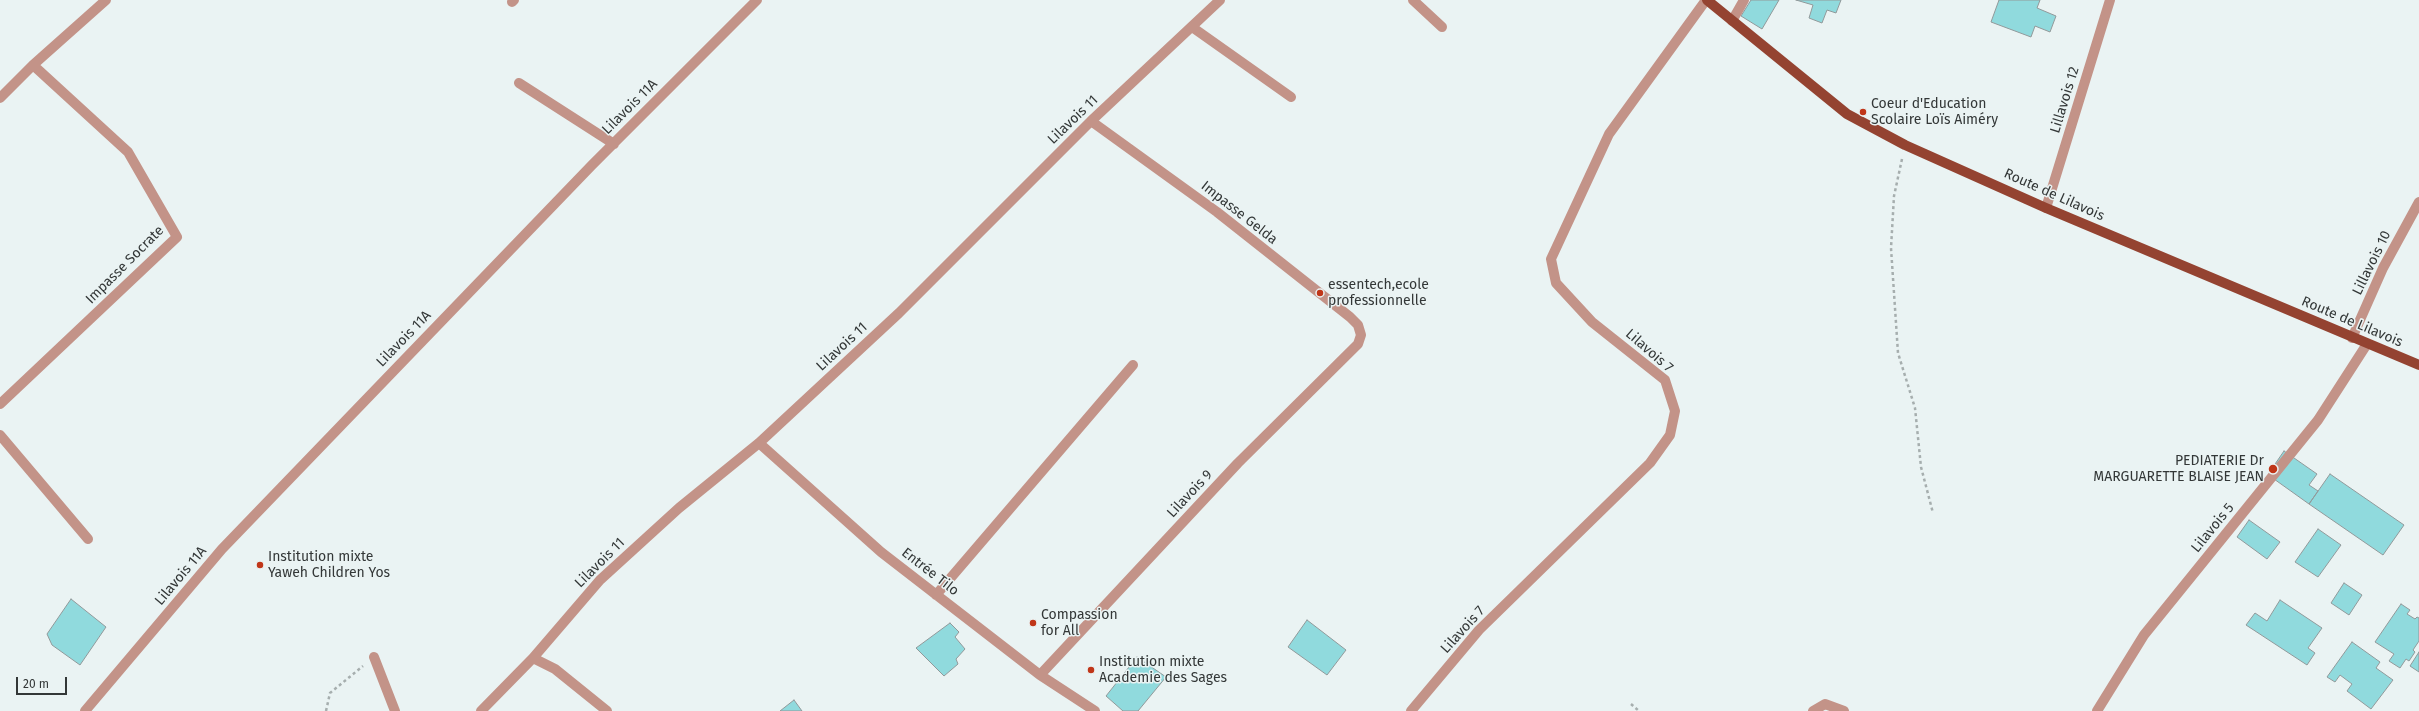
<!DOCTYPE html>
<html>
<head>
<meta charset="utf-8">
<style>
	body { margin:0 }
	#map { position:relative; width:2419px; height:711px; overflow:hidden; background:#eaf3f3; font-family:"Fira Sans",sans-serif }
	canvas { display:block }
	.scale { position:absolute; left:16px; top:677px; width:51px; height:18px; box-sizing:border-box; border:2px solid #333737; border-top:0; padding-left:5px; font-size:12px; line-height:14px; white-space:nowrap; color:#333737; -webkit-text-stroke:3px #eaf3f3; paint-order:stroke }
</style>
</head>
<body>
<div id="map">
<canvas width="2419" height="711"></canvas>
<div class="scale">20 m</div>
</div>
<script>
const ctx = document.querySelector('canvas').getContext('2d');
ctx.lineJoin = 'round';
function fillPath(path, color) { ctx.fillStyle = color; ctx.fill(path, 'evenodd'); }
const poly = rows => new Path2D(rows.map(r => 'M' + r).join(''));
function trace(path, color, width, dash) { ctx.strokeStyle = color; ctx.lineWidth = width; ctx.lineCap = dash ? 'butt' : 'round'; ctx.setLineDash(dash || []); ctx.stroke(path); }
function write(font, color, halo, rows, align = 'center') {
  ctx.font = font + ' "Fira Sans",sans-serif'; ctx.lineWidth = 3; ctx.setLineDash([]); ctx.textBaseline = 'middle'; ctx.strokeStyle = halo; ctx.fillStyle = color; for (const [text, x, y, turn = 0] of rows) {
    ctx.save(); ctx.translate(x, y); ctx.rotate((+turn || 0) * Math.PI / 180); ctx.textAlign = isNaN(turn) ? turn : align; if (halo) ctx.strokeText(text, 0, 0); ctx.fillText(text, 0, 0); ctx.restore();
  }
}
const building = poly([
	[1751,0,1779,0,1762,29,1741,16,1751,0],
	[1796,0,1841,0,1836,13,1827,10,1822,23,1809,18,1813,5,1796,0],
	[1999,0,2040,0,2037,8,2056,16,2050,32,2035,26,2031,37,1991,22,1999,0],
	[2284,451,2317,474,2309,485,2318,491,2309,504,2274,479,2278,471,2273,467,2284,451],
	[2330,474,2404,525,2383,555,2309,504,2330,474],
	[2249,520,2280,542,2267,559,2237,537,2249,520],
	[2318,529,2341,545,2318,577,2295,562,2318,529],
	[2344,583,2362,595,2349,615,2331,603,2344,583],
	[71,599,106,627,80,665,52,645,47,634,71,599],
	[2280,600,2322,628,2308,648,2315,653,2307,665,2246,625,2255,613,2267,621,2280,600],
	[2401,604,2410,610,2407,614,2415,619,2417,617,2419,618,2419,641,2413,650,2415,652,2409,661,2406,659,2400,668,2389,661,2394,654,2375,642,2401,604],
	[1307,620,1346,650,1327,675,1288,647,1307,620],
	[950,623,959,632,955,637,965,649,956,659,958,664,944,676,916,648,950,623],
	[2352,642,2380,662,2376,668,2393,680,2371,709,2347,691,2352,684,2340,675,2335,682,2327,677,2352,642],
	[2419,652,2419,672,2410,666,2419,652],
	[1137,657,1166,677,1138,711,1123,711,1106,696,1137,657],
	[794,700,802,711,780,711,794,700]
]);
fillPath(building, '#90dadd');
trace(building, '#91999a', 1);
trace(poly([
	[1902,159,1894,196,1891,248,1898,353,1915,408,1921,467,1933,513],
	[1631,704,1639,711],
	[326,711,330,693,363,666]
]), '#a6aeae', 2.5, [3, 3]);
trace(poly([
	[1413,0,1442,27],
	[512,2,514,0],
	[1732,21,1744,0],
	[1192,27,1291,97],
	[519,83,614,144],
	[0,98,33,65,106,0],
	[2046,208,2110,0],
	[2352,338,2383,268,2419,202],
	[0,404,177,237,128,152,33,65],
	[0,435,88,539],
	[759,443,881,552,1040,675,1095,711],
	[936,595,1133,365],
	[374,657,395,711],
	[533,658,555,669,607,711],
	[1040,675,1238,463,1358,344,1361,335,1358,325,1350,317,1217,212,1091,121],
	[85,711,222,549,592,165,757,0],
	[481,711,533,658,600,580,679,508,759,443,899,313,1091,121,1220,0],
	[1411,711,1479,630,1650,463,1670,435,1675,411,1665,380,1592,322,1556,283,1551,259,1609,134,1706,0],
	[1813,711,1825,704,1844,711],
	[2097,711,2144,635,2318,420,2367,344]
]), '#c39388', 10);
trace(poly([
	[1707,0,1847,114,1905,145,2046,208,2419,365]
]), '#944331', 10);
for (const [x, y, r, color] of [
	[1863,112,4,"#c03618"],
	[1320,293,4,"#c03618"],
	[2273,469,5,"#c03618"],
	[260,565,4,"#c03618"],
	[1033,623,4,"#c03618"],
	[1091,670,4,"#c03618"]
]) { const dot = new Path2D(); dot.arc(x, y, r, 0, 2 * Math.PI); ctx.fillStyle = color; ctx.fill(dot); trace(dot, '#eaf3f3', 1.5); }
write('14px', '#333737', '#eaf3f3', [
	["Lillavois 12",2065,100,-73],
	["Lilavois 11A",630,107,-45],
	["Lilavois 11",1073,120,-44],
	["Route de Lilavois",2054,195,24],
	["Impasse Gelda",1239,213,38],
	["Lillavois 10",2372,263,-64],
	["Impasse Socrate",125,265,-45],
	["Route de Lilavois",2352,322,23],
	["Lilavois 11A",404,339,-46],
	["Lilavois 11",842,347,-43],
	["Lilavois 7",1649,351,41],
	["Lilavois 9",1190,494,-47],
	["Lilavois 5",2213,528,-51],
	["Lilavois 11",600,563,-45],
	["Entrée Tilo",930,572,38],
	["Lilavois 11A",181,576,-50],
	["Lilavois 7",1463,630,-48]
]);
write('14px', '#333737', '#eaf3f3', [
	["Coeur d'Education",1871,104],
	["Scolaire Loïs Aiméry",1871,120],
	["essentech,ecole",1328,285],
	["professionnelle",1328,301],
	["PEDIATERIE Dr",2264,461,"right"],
	["MARGUARETTE BLAISE JEAN",2264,477,"right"],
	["Institution mixte",268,557],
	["Yaweh Children Yos",268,573],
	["Compassion",1041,615],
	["for All",1041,631],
	["Institution mixte",1099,662],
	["Academie des Sages",1099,678]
], 'left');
</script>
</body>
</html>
